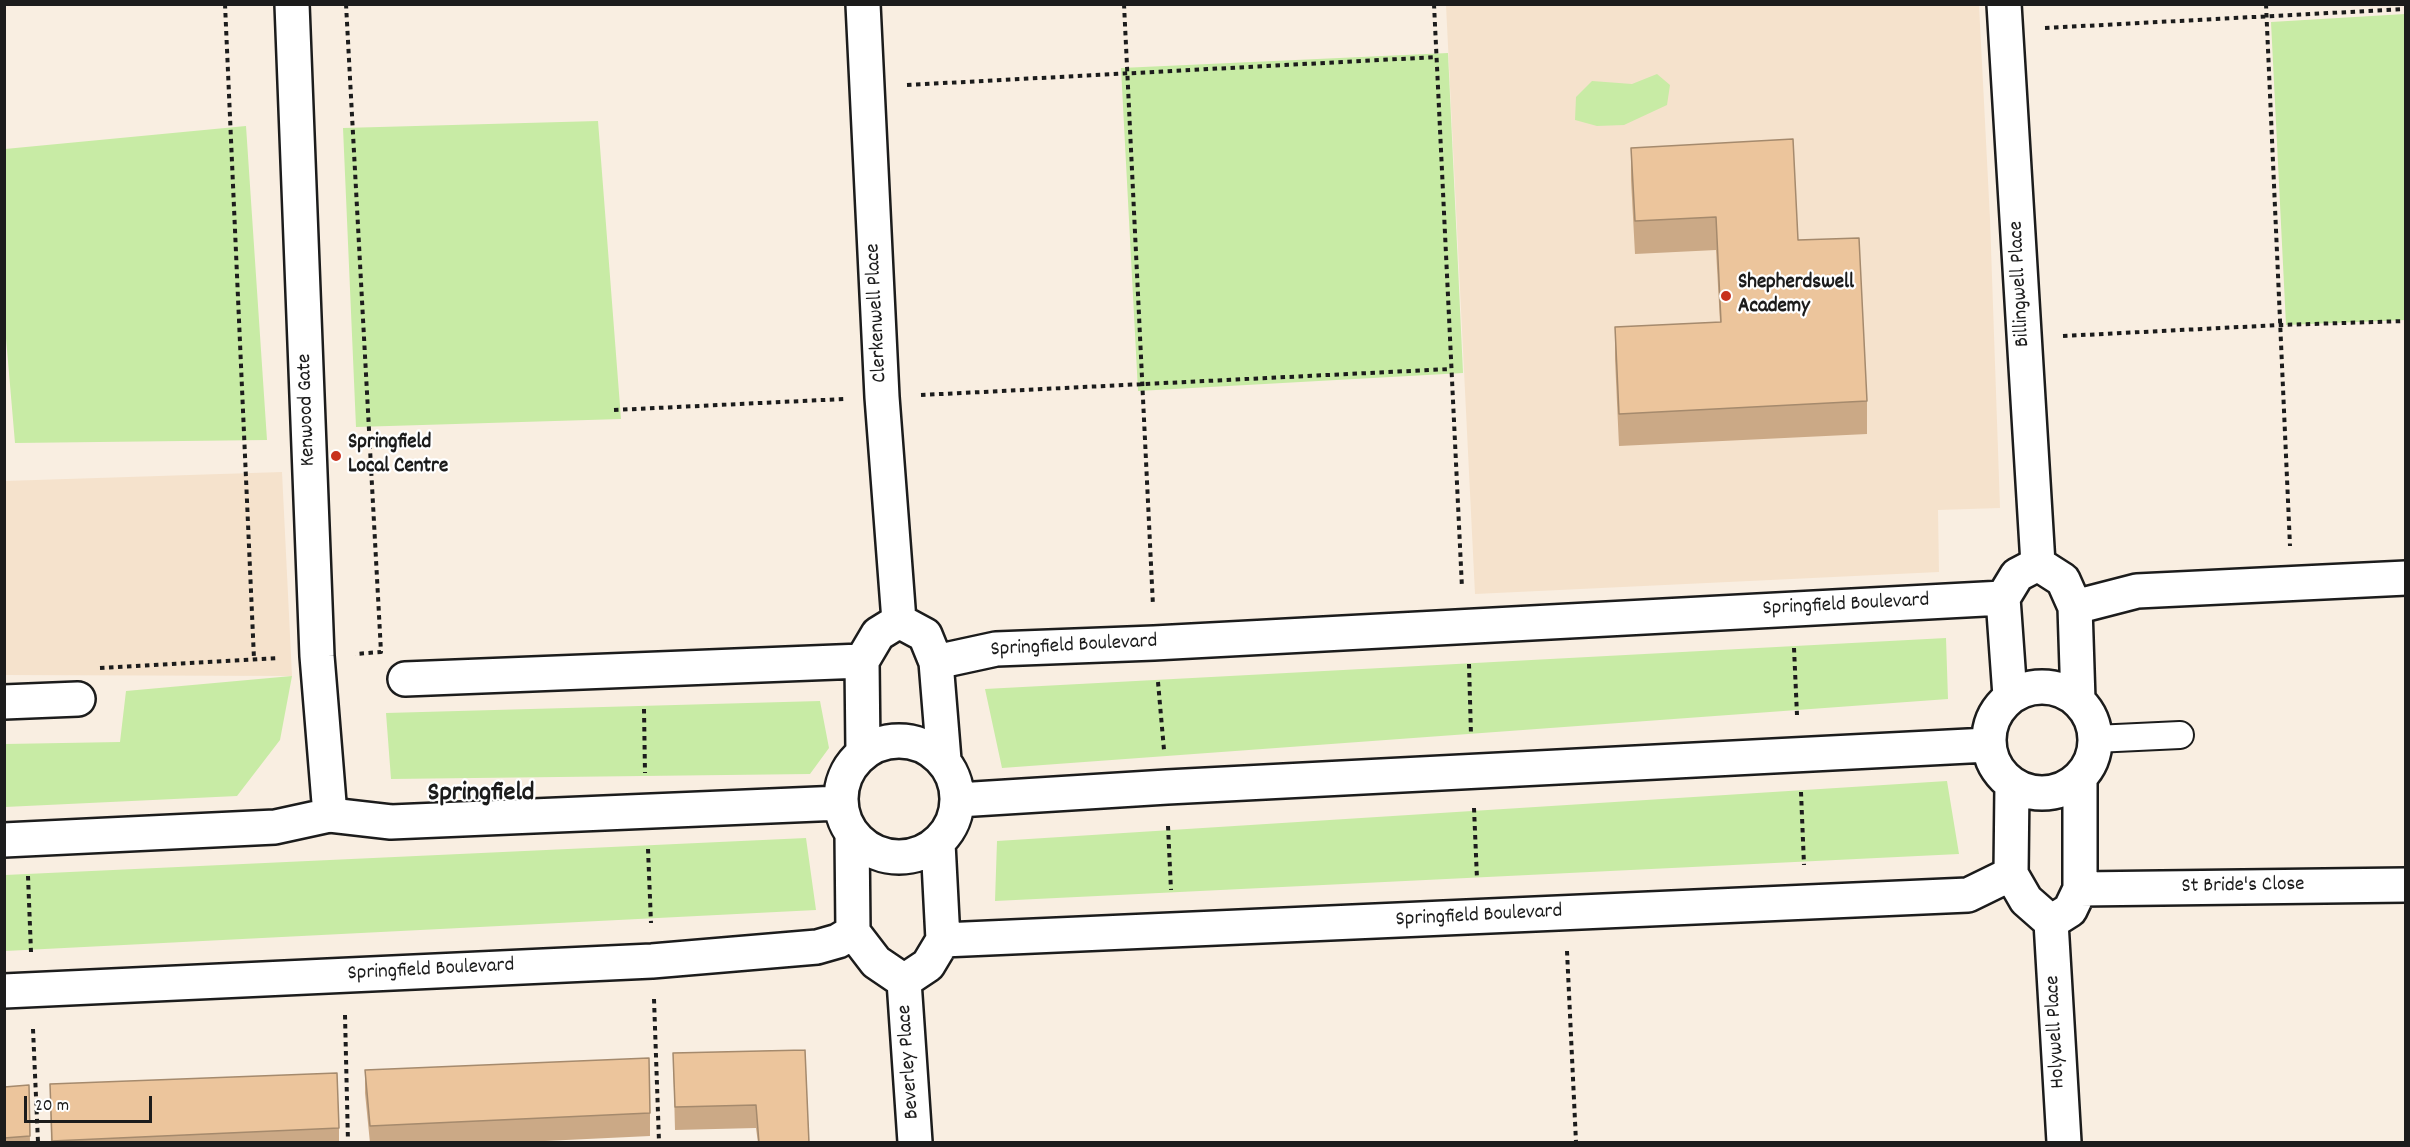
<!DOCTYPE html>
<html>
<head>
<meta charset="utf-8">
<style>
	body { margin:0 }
	#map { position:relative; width:2410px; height:1147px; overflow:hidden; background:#f9eee1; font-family:Dekko,sans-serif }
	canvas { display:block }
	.frame { position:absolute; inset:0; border:6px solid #1c1c1c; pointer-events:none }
	.scale { position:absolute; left:24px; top:1096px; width:128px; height:27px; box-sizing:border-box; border:3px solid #1c1c1c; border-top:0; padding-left:8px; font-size:18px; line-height:21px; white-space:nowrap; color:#1c1c1c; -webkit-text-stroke:4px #fff; paint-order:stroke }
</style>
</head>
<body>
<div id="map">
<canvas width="2410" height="1147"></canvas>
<div class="frame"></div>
<div class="scale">20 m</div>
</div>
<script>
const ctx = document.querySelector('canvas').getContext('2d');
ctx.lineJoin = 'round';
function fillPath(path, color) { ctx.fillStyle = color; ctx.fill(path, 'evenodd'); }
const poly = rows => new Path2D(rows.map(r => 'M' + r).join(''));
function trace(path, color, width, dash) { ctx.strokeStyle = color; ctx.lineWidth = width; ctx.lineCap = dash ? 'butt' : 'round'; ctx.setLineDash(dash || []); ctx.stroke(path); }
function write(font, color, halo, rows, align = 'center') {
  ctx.font = font + ' Dekko,sans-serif'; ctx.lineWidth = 4.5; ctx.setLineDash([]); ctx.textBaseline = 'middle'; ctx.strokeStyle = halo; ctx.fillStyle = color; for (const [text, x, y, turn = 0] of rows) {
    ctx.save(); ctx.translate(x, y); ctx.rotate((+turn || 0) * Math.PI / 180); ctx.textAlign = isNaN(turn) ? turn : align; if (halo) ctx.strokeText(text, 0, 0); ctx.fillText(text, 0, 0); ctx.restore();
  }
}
fillPath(poly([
	[1446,5,1979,5,1990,219,2000,508,1938,510,1939,572,1475,594],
	[282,472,292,676,5,675,5,481]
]), '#f5e2cc');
fillPath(poly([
	[2405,14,2405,320,2286,325,2271,22],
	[1448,53,1463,373,1138,391,1121,68],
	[1657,74,1670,85,1667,105,1624,125,1597,126,1575,120,1576,97,1592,81,1632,84],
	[598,121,621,419,356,427,343,128],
	[246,126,267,440,15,443,4,315,5,149],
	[1946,638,1948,699,1002,768,985,689],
	[292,676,280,740,237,796,5,807,5,744,120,742,126,691],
	[820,701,829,748,810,774,391,779,386,713],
	[1947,781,1959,854,995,901,997,841],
	[806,838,816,910,5,951,5,875]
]), '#c8eba5');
const service = poly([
	[2095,739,2180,735]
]);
const minor = poly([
	[863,4,882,397,899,621],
	[2004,4,2038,564],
	[2075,607,2137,591,2406,578],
	[936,662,996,649,1154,643,2003,598],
	[405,679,862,661],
	'1989 740a53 53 0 1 1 106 0a53 53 0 1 1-106 0Z',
	[2010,696,2003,598,2017,575,2038,564,2063,580,2075,607,2078,700],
	[4,702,78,699],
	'841 799a58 58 0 1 1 116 0a58 58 0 1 1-116 0Z',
	[863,752,862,661,878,634,899,621,925,635,936,662,944,760],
	[2012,784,2011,874,2026,900,2051,922,2070,910,2080,889,2080,778],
	[958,800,1167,787,1988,745],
	[330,815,391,822,841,803],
	[852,833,853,932,876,962,904,981,928,965,943,940,938,843],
	[2080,889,2406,885],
	[2051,922,2064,1142],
	[943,940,1968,895,2011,874],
	[904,981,915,1142],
	[4,991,652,961,817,947,838,941,853,932]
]);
const tertiary = poly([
	[4,840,275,827,330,815,317,656,292,4]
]);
trace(service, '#1c1c1c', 30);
trace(minor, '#1c1c1c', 38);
trace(tertiary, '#1c1c1c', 38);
trace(poly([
	[225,4,254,659],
	[346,4,381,652,355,654],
	[1124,4,1153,606],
	[1434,4,1462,588],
	[2266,4,2290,546],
	[2045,28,2406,9],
	[907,85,1437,57],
	[2063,336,2280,325,2406,321],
	[921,395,1450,369],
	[614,410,844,399],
	[1794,648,1797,715],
	[1469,664,1471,735],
	[100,668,278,658],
	[1158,682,1164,750],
	[644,709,645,773],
	[1801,792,1804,865],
	[1474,808,1477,879],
	[1168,826,1171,890],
	[648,849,651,923],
	[28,876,31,952],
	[1567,951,1576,1142],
	[654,999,659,1142],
	[345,1015,348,1142],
	[33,1029,38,1142]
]), '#1c1c1c', 4, [4.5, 4.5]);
trace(service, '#fff', 26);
trace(minor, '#fff', 33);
trace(tertiary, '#fff', 33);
fillPath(poly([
	[1631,148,1798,240,1867,401,1867,434,1619,446,1615,359,1615,327,1720,322,1716,250,1635,254,1631,180],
	[805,1050,809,1143,758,1143,756,1128,675,1130,673,1053],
	[365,1070,650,1113,650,1136,503,1143,370,1143,365,1093],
	[50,1084,339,1128,339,1143,51,1143],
	[29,1085,30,1143,4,1143,4,1087]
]), '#cba986');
const building = poly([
	[1793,139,1798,240,1859,238,1867,401,1619,414,1615,327,1721,322,1716,217,1635,221,1631,148,1793,139],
	[805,1050,809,1143,759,1143,756,1105,675,1107,673,1053,805,1050],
	[649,1058,650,1113,370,1126,365,1070,649,1058],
	[337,1073,339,1128,52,1141,50,1084,337,1073],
	[29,1085,30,1136,4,1138,4,1087,29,1085]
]);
fillPath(building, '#ecc59c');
trace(building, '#a58a6d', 1.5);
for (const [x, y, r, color] of [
	[1726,296,6,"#c8321e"],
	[336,456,6,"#c8321e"]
]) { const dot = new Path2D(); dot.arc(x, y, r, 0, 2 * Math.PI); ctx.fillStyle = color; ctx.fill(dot); trace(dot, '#fff', 2); }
write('bold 21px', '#1c1c1c', '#fff', [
	["Shepherdswell",1738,284],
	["Academy",1738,308],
	["Springfield",348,444],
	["Local Centre",348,468]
], 'left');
write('21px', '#1c1c1c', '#fff', [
	["Billingwell Place",2021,284,-93],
	["Clerkenwell Place",878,313,-93],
	["Kenwood Gate",308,410,-92],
	["Springfield Boulevard",1846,606,-3],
	["Springfield Boulevard",1074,647,-3],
	["St Bride's Close",2243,887,-1],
	["Springfield Boulevard",1479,917,-3],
	["Springfield Boulevard",431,971,-3],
	["Holywell Place",2057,1032,-93],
	["Beverley Place",910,1062,-94]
]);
write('bold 27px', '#1c1c1c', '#fff', [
	["Springfield",481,795]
]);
</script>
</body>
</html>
